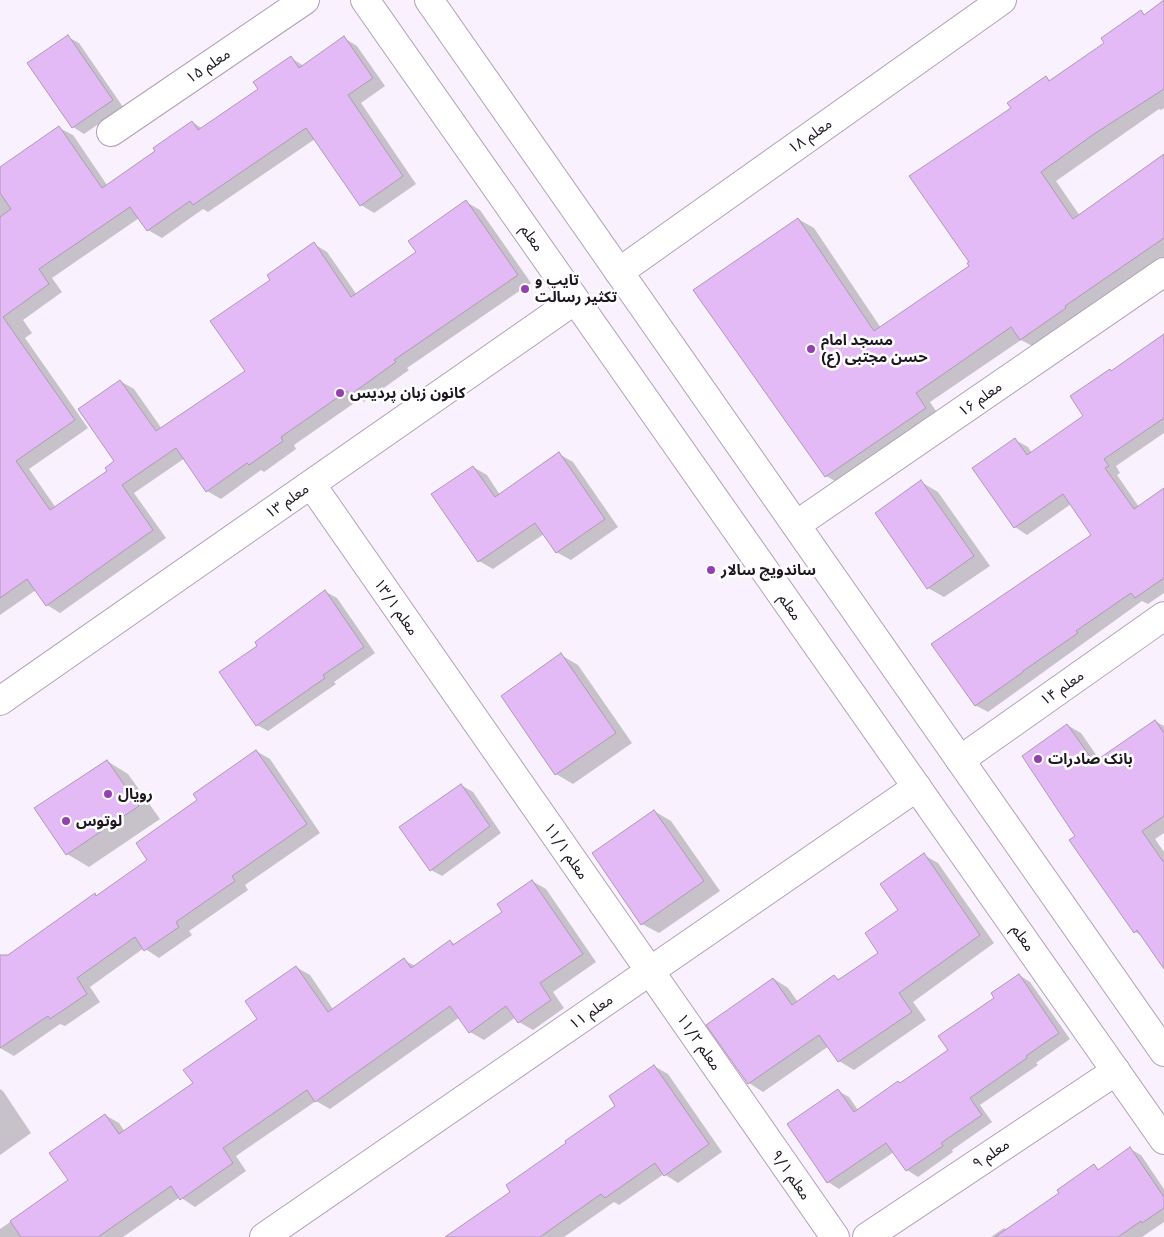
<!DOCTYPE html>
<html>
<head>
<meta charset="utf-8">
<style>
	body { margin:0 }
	canvas { display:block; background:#f9f1fd }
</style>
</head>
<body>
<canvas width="1164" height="1237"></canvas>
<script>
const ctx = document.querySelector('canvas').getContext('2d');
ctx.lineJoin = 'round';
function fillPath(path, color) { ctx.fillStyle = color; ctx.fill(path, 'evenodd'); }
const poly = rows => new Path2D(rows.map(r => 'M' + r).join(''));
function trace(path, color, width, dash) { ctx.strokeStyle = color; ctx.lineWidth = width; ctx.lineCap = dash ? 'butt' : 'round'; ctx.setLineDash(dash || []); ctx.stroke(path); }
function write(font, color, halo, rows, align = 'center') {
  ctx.font = font + ' "Golos Text","Noto Sans Arabic",sans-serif'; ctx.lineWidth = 5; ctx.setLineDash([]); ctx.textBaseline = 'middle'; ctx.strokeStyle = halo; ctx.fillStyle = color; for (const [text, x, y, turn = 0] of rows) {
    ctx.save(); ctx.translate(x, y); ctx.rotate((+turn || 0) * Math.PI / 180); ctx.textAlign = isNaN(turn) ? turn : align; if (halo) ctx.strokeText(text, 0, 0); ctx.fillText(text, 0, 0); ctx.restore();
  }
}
fillPath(poly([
	[1164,2,1164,108,1161,110,1159,109,1056,181,1080,216,1164,155,1164,257,1079,315,1036,348,1021,340,930,402,940,417,842,485,826,476,798,219,814,228,881,328,970,266,1012,109,1046,78,1052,81,1106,44,1141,12,1146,15],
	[68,37,79,43,123,107,84,134,73,127,29,63],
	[344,38,357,46,385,86,361,103,416,184,374,213,361,205,315,139,208,212,203,209,162,238,148,230,139,218,52,278,62,292,23,320,32,333,25,338,88,428,29,469,56,508,109,471,116,461,120,381,134,389,162,429,247,372,272,280,314,244,327,252,357,295,417,253,466,202,480,210,531,283,407,368,409,370,364,402,360,399,294,445,296,449,264,472,261,470,221,499,207,491,185,458,134,493,166,538,60,613,47,605,36,590,0,615,0,168,59,128,73,135,107,185,157,151,192,122,203,129,260,89,291,58,304,66],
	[1164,344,1164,433,1116,466,1120,473,1117,475,1139,507,1164,489,1164,593,1148,604,1142,601,988,712,975,705,1092,535,1071,504,1027,535,1015,527,1015,440,1028,447,1032,453,1085,416,1112,372],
	[559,454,573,462,618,527,571,560,556,552,544,534,493,569,479,561,473,467,487,475,500,495],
	[921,482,938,492,990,566,944,597,928,588],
	[326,592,337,598,375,653,334,682,336,684,268,731,257,725,259,646],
	[561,655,578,665,632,743,573,784,556,774],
	[1155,721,1164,726,1164,833,1155,839,1164,852,1164,967,1143,936,1135,932,1077,836,1067,725,1081,733,1099,759],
	[256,751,270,759,320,833,245,885,248,890,189,931,192,935,159,958,144,948,90,987,100,1002,65,1026,60,1024,14,1056,0,1048,0,961,95,895,97,896,149,860,199,800],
	[107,761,128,774,160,819,89,867,67,854],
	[461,785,473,792,501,833,442,876,431,870],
	[654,811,671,821,720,891,659,933,642,924],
	[924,855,938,863,994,943,913,1002,926,1020,854,1070,839,1061,829,1046,763,1092,749,1083,774,979,788,988,798,1002,834,977,840,980,880,953],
	[532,881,546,889,596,962,553,992,564,1008,533,1030,519,1022,516,1017,484,1040,470,1032,460,1017,330,1109,316,1101,236,1156,246,1171,195,1207,180,1197,123,1237,0,1237,0,1229,70,1181,105,1115,119,1123,125,1132,194,1083,259,1019,296,967,310,975,333,1009,404,960,415,966,450,941,456,945,503,912],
	[1019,975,1030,982,1070,1039,1036,1063,1038,1065,980,1105,992,1122,952,1150,953,1152,918,1177,907,1170,894,1152,839,1189,828,1182,788,1125,838,1091,849,1097,858,1110,900,1084,949,1050,996,998],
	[654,1066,668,1074,722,1152,678,1183,664,1174,619,1205,614,1202,564,1237,447,1237,512,1192,617,1106],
	[0,1089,3,1091,31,1133,0,1155],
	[1130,1149,1141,1155,1164,1189,1164,1222,1142,1237,991,1237,1004,1228,1008,1230,1060,1193,1094,1166,1100,1170]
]), '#0003');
const building = poly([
	[1164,0,1164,89,1094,134,1041,172,1073,219,1164,154,1164,238,1065,306,1066,308,1020,340,1011,327,916,393,926,408,825,477,693,290,798,218,874,331,969,266,967,263,969,262,909,176,1011,108,1007,103,1046,76,1049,81,1104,43,1101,38,1141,10,1144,15,1164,0],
	[68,35,113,100,72,128,27,63,68,35],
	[344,36,373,78,348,95,403,176,360,206,306,128,193,205,190,201,147,231,130,207,39,269,49,284,3,317,75,420,16,461,50,510,107,471,105,468,114,461,78,409,120,380,156,431,245,371,210,321,270,280,267,275,314,242,351,297,416,252,408,241,466,200,518,275,394,360,396,362,350,395,347,391,281,437,283,441,249,465,247,463,206,492,176,448,122,485,153,530,46,606,27,579,0,598,0,217,11,209,0,193,0,167,59,126,102,188,155,151,153,148,192,121,198,130,258,89,253,82,291,56,299,68,344,36],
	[1164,334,1164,418,1104,459,1109,466,1105,468,1134,509,1164,488,1164,578,1135,598,1131,593,1076,631,1078,633,1023,671,1023,672,975,706,931,644,1091,535,1063,494,1014,528,972,468,1015,438,1027,455,1083,416,1070,396,1110,369,1111,371,1164,334],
	[559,452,605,519,556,553,535,523,478,562,431,494,473,466,495,497,559,452],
	[921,480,974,556,927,589,875,513,921,480],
	[325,590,364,647,323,675,325,678,256,726,219,672,257,646,255,642,325,590],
	[561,653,616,733,555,775,501,696,561,653],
	[1155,720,1164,733,1164,816,1142,831,1164,863,1164,969,1137,930,1134,933,1069,840,1075,836,1022,756,1067,724,1094,762,1155,720],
	[256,750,307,824,232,876,235,881,176,922,179,927,144,951,135,937,77,978,87,994,50,1019,48,1016,0,1048,0,955,8,955,95,893,96,896,147,860,136,843,197,800,193,794,256,750],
	[107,760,139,806,66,855,34,808,107,760],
	[461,784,490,826,430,871,399,827,461,784],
	[654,810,704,881,641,925,592,853,654,810],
	[924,853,980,935,899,993,912,1012,838,1062,819,1035,748,1084,706,1025,773,978,792,1005,834,975,838,980,878,953,865,933,898,910,880,884,924,853],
	[532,880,583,954,540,983,551,1000,518,1023,506,1006,469,1033,450,1006,315,1102,307,1090,223,1148,233,1163,180,1200,171,1186,98,1237,21,1237,10,1221,68,1180,49,1153,105,1114,119,1134,193,1083,183,1070,257,1019,245,1001,296,966,328,1012,404,958,411,968,450,940,453,945,502,912,497,904,532,880],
	[1019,974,1059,1033,1026,1056,1027,1058,970,1098,982,1115,941,1143,943,1146,906,1171,886,1143,827,1183,787,1124,838,1089,854,1112,898,1081,900,1083,948,1050,938,1036,994,998,991,993,1019,974],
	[654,1065,709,1144,664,1176,655,1163,605,1198,601,1194,540,1237,445,1237,510,1192,506,1185,566,1143,565,1141,615,1106,609,1096,654,1065],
	[1130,1147,1164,1197,1164,1208,1142,1223,1141,1221,1118,1237,995,1237,1059,1193,1057,1190,1094,1164,1098,1170,1130,1147]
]);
fillPath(building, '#e4baf6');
trace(building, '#ad99b5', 1);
const minor = poly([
	[111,132,305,0],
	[619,272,1002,0],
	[311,484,835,1237],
	[796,525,1164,272],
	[0,701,575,300],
	[960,760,1164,616],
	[264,1237,917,787],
	[867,1237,1116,1071]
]);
const major = poly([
	[365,0,1164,1140],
	[429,0,1164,1052]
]);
trace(minor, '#b29eba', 30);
trace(major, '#b29eba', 30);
trace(minor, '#fff', 28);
trace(major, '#fff', 28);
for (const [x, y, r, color] of [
	[525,289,5,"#9341b0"],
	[811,349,5,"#9341b0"],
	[340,393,5,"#9341b0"],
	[711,570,5,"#9341b0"],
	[1038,759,5,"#9341b0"],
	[108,794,5,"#9341b0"],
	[66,821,5,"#9341b0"]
]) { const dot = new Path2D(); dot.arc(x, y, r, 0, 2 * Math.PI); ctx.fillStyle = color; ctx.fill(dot); trace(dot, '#fff', 2); }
write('15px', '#1e1621', '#fff', [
	["معلم ۱۵",208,66,-34],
	["معلم ۱۸",810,136,-35],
	["معلم",532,238,55],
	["معلم ۱۶‌",980,399,-35],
	["معلم ۱۳",287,501,-35],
	["معلم ۱۳/۱",396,607,55],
	["معلم",790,607,55],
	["معلم ۱۴",1062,688,-35],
	["معلم ۱۱/۱",566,851,55],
	["معلم",1023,938,55],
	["معلم ۱۱",591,1012,-35],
	["معلم ۱۱/۲",699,1042,55],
	["معلم ۹",991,1154,-34],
	["معلم ۹/۱",791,1175,55]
]);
write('bold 15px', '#1e1621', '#fff', [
	["تایپ و",535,280],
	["تکثیر رسالت",535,297],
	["مسجد امام",821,340],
	["حسن مجتبی (ع)",821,357],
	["کانون زبان پردیس",350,393],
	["ساندویچ سالار",721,570],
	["بانک صادرات",1048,759],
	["رویال",118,794],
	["لوتوس",76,821]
], 'left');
</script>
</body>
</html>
